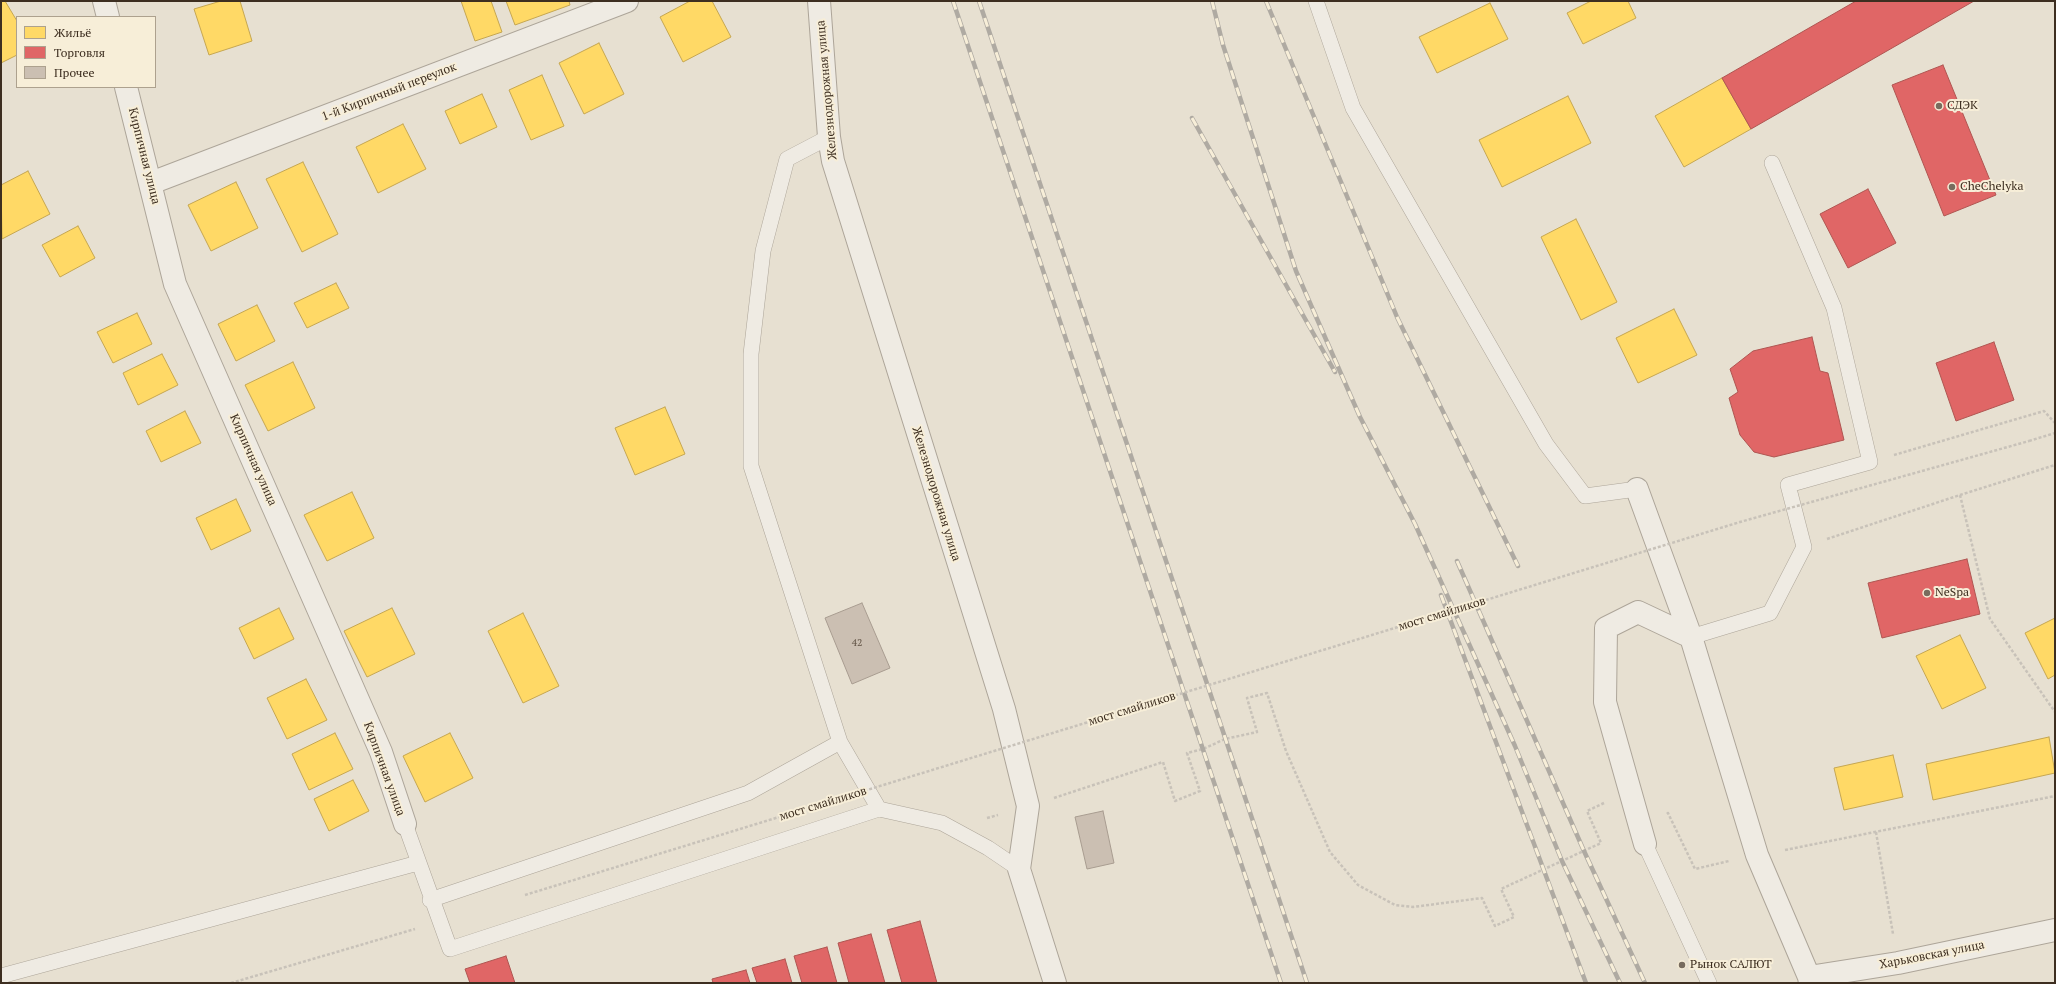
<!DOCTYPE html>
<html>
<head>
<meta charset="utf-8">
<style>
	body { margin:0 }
	#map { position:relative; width:2056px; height:984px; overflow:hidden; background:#e7e0d1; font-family:"PT Serif",serif }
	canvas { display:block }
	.frame { position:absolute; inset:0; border:2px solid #3d2e20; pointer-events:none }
	.legend { position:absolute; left:16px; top:16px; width:140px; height:72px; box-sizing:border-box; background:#f7eed8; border:1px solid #ada18e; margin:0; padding:5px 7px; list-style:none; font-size:12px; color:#3d2e20 }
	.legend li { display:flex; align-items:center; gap:8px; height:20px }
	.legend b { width:20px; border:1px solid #ada18e }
</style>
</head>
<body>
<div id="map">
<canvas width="2056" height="984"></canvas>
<div class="frame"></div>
<ul class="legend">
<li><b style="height:11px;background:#ffd966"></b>Жильё</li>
<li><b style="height:11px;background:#e06666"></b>Торговля</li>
<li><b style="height:11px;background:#cbbfb2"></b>Прочее</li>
</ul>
</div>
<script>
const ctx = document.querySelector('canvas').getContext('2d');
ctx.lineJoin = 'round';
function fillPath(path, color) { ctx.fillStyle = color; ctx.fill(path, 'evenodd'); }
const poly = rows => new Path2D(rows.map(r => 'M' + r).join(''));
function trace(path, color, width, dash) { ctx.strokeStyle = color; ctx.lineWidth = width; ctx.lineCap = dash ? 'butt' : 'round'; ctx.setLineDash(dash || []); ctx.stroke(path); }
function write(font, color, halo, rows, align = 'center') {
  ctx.font = font + ' "PT Serif",serif'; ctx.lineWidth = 4; ctx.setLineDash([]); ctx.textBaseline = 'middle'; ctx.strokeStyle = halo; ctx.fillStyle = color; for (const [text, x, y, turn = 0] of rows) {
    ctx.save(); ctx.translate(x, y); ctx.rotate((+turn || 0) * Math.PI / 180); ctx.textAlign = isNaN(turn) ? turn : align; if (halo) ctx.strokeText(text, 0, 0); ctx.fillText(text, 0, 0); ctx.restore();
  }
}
const homes = poly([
	[1,1,5,1,17,21,17,55,1,63,1,1],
	[221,1,240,1,252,41,209,55,194,9,221,1],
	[461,1,491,1,502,32,475,41,461,1],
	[506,1,569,1,570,5,515,25,506,1],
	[690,1,712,1,731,37,683,62,660,17,690,1],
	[1591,1,1628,1,1636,18,1583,44,1567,13,1591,1],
	[1490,3,1508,39,1437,73,1419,37,1490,3],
	[599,43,624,94,584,114,559,63,599,43],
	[542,75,564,126,531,140,509,90,542,75],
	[1722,78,1751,129,1684,167,1655,116,1722,78],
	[482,94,497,127,460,144,445,111,482,94],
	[1568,96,1591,143,1502,187,1479,140,1568,96],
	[403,124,426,169,378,193,356,147,403,124],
	[303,162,338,234,302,252,266,179,303,162],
	[28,171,50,214,2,239,1,185,28,171],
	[236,182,258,228,211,251,188,205,236,182],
	[1576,219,1617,302,1581,320,1541,237,1576,219],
	[78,226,95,258,60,277,42,245,78,226],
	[336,283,349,308,307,328,294,303,336,283],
	[257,305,275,341,236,361,218,324,257,305],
	[1674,309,1697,355,1638,383,1616,338,1674,309],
	[137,313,152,344,113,363,97,332,137,313],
	[162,354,178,385,138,405,123,373,162,354],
	[293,362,315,408,268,431,245,385,293,362],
	[665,407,685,454,635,475,615,428,665,407],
	[185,411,201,443,161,462,146,431,185,411],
	[352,492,374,538,327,561,304,515,352,492],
	[236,499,251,531,211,550,196,518,236,499],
	[279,608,294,639,254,659,239,628,279,608],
	[392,608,415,654,367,677,344,631,392,608],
	[523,613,559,686,523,703,488,631,523,613],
	[2055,618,2055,675,2048,679,2025,633,2055,618],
	[1960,635,1986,688,1942,709,1916,656,1960,635],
	[306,679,327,720,287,739,267,698,306,679],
	[335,733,353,769,309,790,292,754,335,733],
	[450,733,473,778,425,802,403,756,450,733],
	[2049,737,2055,773,1933,800,1926,764,2049,737],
	[1893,755,1903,797,1844,810,1834,768,1893,755],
	[353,780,369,811,329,831,314,799,353,780]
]);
fillPath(homes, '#ffd966');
trace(homes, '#c5a651', 1);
const shops = poly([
	[1856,1,1974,1,1751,129,1722,78,1856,1],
	[1943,65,1996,195,1944,216,1892,85,1943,65],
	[1868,189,1896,243,1848,268,1820,214,1868,189],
	[1812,337,1820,371,1828,373,1844,440,1774,457,1754,452,1740,435,1729,398,1738,392,1730,369,1753,351,1812,337],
	[1994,342,2014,400,1956,421,1936,363,1994,342],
	[1967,559,1980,614,1882,638,1868,583,1967,559],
	[920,921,937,983,902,983,887,930,920,921],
	[871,934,885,983,849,983,838,943,871,934],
	[827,947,837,983,802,983,794,956,827,947],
	[506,956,515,983,470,983,465,969,506,956],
	[785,959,792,983,757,983,752,968,785,959],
	[746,970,750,983,713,983,712,979,746,970]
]);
fillPath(shops, '#e06666');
trace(shops, '#af5551', 1);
const building = poly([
	[862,603,890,668,852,684,825,618,862,603],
	[1103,811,1114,863,1087,869,1075,817,1103,811]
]);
fillPath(building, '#cbbfb2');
trace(building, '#a89c90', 1);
const service = poly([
	[1316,1,1353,108,1546,444,1585,496,1637,489],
	[829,137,787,159,763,251,751,354,751,466,840,742,879,809,942,823,988,848,1019,869],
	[1691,637,1770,613,1804,547,1788,485,1870,462,1834,308,1772,163],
	[405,824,450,949,879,809],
	[1645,844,1709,983],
	[430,900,748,793,840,742],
	[1,976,418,863]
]);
const minor = poly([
	[104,1,108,17],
	[126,87,175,284,381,752,405,824],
	[151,183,627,1],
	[1637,489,1691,637,1757,855,1809,977,1810,983],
	[1645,844,1605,702,1606,628,1638,612,1691,637],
	[1809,977,1898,963,2055,930]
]);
const tertiary = poly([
	[819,1,829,137,833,161,1004,709,1028,806,1019,869,1055,983]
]);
trace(service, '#ada599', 16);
trace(minor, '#ada599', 24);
trace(tertiary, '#ada599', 24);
trace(poly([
	[2029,441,2055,433],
	[1894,455,2044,411,2055,423],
	[1960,495,1990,619,2055,712],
	[1827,539,1960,495,2055,465],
	[1054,798,1163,762,1175,801,1200,791,1187,753,1203,749,1225,739,1257,732,1247,698,1267,693,1286,751,1330,852,1358,885,1395,905,1413,907,1482,898,1495,926,1514,917,1501,889,1601,843,1587,811,1604,803],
	[1667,814,1668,813,1695,869,1729,861],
	[987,818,998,815],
	[1876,832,1893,934],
	[1785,850,2055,796],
	[231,983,415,929]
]), '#c8c2b9', 2.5, [3, 2]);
trace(service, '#efebe3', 15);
trace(minor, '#efebe3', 22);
trace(tertiary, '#efebe3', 22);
const rail = poly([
	[953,1,1281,983],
	[979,1,1307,983],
	[1212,1,1223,45,1296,271,1360,417,1415,524,1515,746,1562,861,1620,983],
	[1266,1,1397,317,1518,566],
	[1192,118,1335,372],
	[1457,561,1584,851,1645,983],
	[1441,595,1586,983]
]);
trace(rail, '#afaaa2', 4.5);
trace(rail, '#f7eed8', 3, [9]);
trace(poly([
	[525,895,1740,522,2029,441]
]), '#c8c2b9', 2.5, [3, 2]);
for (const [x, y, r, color] of [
	[1939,106,4,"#786c5e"],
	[1952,187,4,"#786c5e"],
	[1927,593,4,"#786c5e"],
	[1682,965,4,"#786c5e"]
]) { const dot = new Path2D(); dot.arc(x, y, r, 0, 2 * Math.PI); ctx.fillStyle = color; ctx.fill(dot); trace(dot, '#f7eed8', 1.5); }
write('10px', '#605244', null, [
	["42",857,643]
]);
write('12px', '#3d2e20', '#f7eed8', [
	["Железнодорожная улица",827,90,-95],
	["1-й Кирпичный переулок",389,92,-21],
	["Кирпичная улица",144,156,76],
	["Кирпичная улица",253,460,66],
	["Железнодорожная улица",936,494,73],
	["мост смайликов",1442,614,-17],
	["мост смайликов",1132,709,-17],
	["Кирпичная улица",384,769,70],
	["мост смайликов",823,804,-17],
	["Харьковская улица",1932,955,-11]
]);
write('12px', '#3d2e20', '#f7eed8', [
	["СДЭК",1947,106],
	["CheChelyka",1960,187],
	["NeSpa",1935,593],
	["Рынок САЛЮТ",1690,965]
], 'left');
</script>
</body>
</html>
